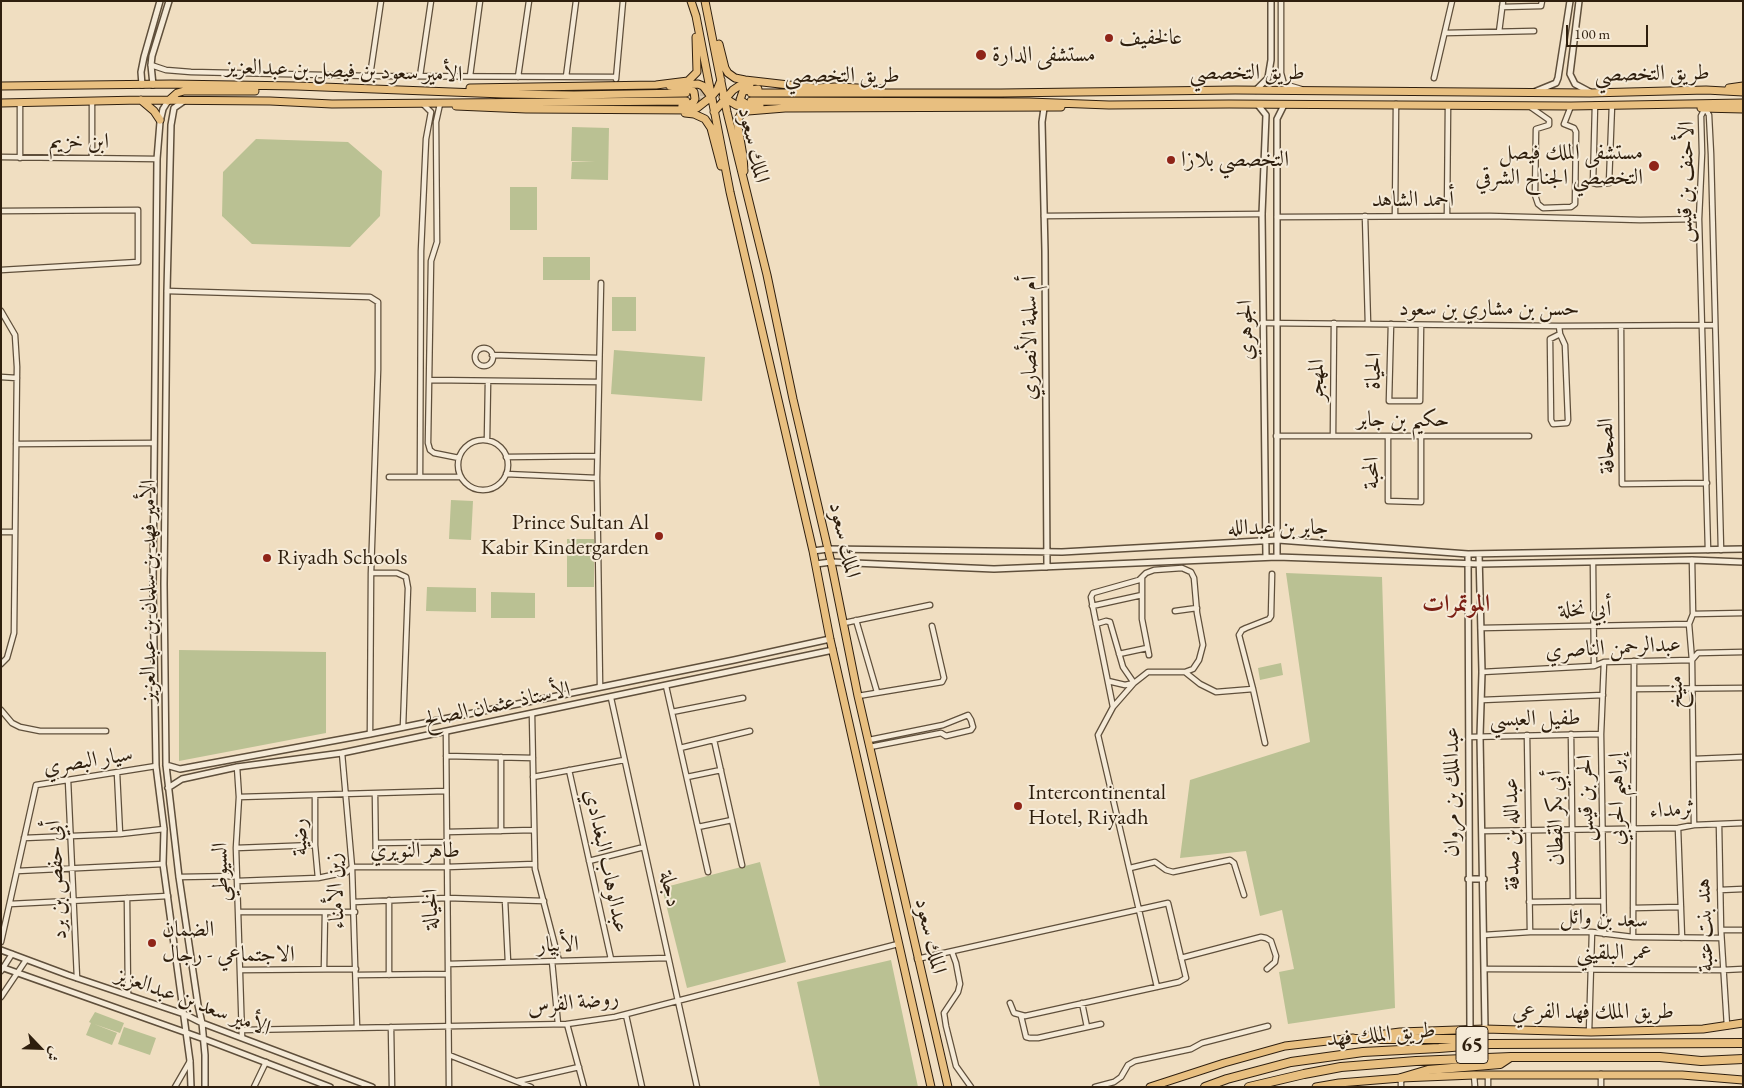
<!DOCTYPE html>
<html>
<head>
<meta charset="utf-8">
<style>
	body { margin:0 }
	#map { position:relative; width:1744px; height:1088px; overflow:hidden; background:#f0dec1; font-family:"EB Garamond",Amiri,serif }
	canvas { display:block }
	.frame { position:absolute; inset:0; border:2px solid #2f1f0e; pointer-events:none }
	.north { position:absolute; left:15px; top:1023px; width:50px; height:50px; -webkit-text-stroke:4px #f5ead7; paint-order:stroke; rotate:114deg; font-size:14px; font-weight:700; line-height:20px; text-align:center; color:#2f1f0e }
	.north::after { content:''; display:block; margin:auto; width:18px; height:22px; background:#2f1f0e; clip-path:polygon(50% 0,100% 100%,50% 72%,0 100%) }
	.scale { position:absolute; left:1566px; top:25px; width:82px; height:22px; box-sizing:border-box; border:2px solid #2f1f0e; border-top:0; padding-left:6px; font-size:15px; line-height:18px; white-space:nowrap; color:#2f1f0e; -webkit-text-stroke:4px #f5ead7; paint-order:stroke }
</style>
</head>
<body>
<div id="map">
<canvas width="1744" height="1088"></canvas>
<div class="frame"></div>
<div class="north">ش</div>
<div class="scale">100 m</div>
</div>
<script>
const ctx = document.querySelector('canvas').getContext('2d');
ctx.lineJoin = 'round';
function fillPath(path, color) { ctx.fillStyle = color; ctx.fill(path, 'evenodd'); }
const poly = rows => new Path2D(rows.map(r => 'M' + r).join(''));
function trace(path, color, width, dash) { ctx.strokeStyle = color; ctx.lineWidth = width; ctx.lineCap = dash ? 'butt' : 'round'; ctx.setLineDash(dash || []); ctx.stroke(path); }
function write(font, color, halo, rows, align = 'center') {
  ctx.font = font + ' "EB Garamond",Amiri,serif'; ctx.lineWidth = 4; ctx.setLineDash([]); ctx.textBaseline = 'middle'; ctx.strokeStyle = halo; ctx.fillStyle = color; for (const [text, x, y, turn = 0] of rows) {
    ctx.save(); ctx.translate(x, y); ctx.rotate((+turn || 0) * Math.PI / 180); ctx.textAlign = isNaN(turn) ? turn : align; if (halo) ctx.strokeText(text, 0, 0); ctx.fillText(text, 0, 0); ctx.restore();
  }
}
fillPath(poly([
	[572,127,609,128,608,180,571,179,572,162,595,162,571,161],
	[256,139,348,142,382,171,380,216,350,247,252,244,222,216,223,172],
	[510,187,537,187,537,230,510,230],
	[543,257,590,257,590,280,543,280],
	[612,297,636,297,636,331,612,331],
	[614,350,705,357,702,401,611,394],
	[451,500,473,501,471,540,449,539],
	[567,539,594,539,594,587,567,587],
	[1286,573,1382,577,1395,1008,1288,1024,1279,972,1294,969,1282,910,1260,916,1246,851,1180,858,1190,780,1310,742],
	[427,587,476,588,476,612,426,611],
	[491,592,535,593,535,618,491,618],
	[179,650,326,652,326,733,179,761],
	[1281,663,1283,675,1260,680,1258,668],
	[760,862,786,962,687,988,662,888],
	[891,960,918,1087,820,1087,797,982],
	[95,1012,124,1023,120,1033,94,1024,117,1033,112,1045,86,1035,91,1023,89,1022],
	[124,1027,156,1038,150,1055,118,1044]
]), '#bac193');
trace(poly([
	[689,93,713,93],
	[689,101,746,101]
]), '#c9b89d', 7, [7, 3.5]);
const minor = poly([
	[1281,1,1281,73,1284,84,1301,89],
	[1502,7,1541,6,1542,1],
	[1499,32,1503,1],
	[1445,33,1534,31],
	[151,65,166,70,191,72,370,76,615,77],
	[370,76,381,1],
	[420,76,431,1],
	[470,76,480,1],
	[518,77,529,1],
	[566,77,576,1],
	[1434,78,1452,1],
	[616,79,623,1],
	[20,103,20,158],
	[440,104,436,122,437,242,431,261,428,443,430,450,434,453,459,458],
	[1595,105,1593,183,1597,184,1609,183,1612,105],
	[1529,106,1549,120,1549,125,1536,129,1535,195,1538,204,1543,208,1571,207,1575,204,1576,132,1574,128,1564,124,1571,106],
	[1,157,157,159],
	[92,158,92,101],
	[1,211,138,210,138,262,1,270],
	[1044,216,1262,214],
	[1365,216,1368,324],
	[1395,216,1396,104],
	[1447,216,1448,105],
	[1277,217,1490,216,1640,220,1699,219],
	[167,291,370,297,378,302,378,370,371,573,370,734],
	[1,311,15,335,17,367,14,633,7,658,1,664],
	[1262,323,1559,326,1715,325],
	[1391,324,1389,401,1420,401,1421,325],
	[1559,326,1560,334,1565,345,1568,420,1567,423,1553,424,1551,420,1550,339,1560,334],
	[1621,326,1622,484,1707,483],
	'475 357a9 9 0 1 1 18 0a9 9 0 1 1-18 0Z',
	[492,355,599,358],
	[1,377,17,378],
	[430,380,599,382],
	[1276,436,1529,436],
	[1333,436,1334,323],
	[1388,436,1388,501,1421,502,1421,436],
	[487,440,488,381],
	'458 465a25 25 0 1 1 50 0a25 25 0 1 1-50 0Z',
	[16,444,154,443],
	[506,457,597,456],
	[506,474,597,478],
	[420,476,421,251,426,139,431,112,423,104],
	[389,477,461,477],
	[1,532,14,532],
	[1708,550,1699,219,1702,153,1701,116,1705,108,1709,115,1711,154,1721,550],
	[1692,560,1693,614,1689,624,1692,660,1694,825],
	[1593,562,1594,666],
	[371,573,397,573,406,577,408,588,403,727],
	[1142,578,1142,619,1149,655],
	[1092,606,1142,595],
	[1175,611,1197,608],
	[1693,614,1743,613],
	[856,620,877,692],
	[844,623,930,605],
	[1096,624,1106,621,1110,622,1123,667,1134,683,1125,685,1108,681],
	[1481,628,1689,624],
	[1119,654,1147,648],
	[1482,672,1594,666,1604,662,1692,660,1698,653,1743,652],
	[600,686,597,478,601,283],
	[666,686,708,872],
	[1253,689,1239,635,1242,630,1246,628,1269,619,1271,616,1272,574],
	[1634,689,1743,688],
	[858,696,942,682,944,678,932,626],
	[611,698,697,1087],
	[1482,700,1603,695],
	[1113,707,1134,683,1148,672,1185,672,1200,684,1216,692,1253,689,1265,743],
	[1,710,12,723,20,727,40,731,106,731],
	[672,712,743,698],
	[532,714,535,869,559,961],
	[446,732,449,1087],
	[1571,734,1573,902],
	[1527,735,1530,932],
	[1469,737,1601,734],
	[714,740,742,865],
	[869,740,943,725,968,715,971,720,973,727,971,730,946,736,941,733,936,734,870,747],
	[680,748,750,731],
	[342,753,352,867,357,1028],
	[446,756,533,758],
	[501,757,501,831],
	[1694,759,1743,757],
	[237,767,239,797,236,848,242,1037],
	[569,770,611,959],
	[117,773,120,834],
	[533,777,624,760],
	[687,777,721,770],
	[68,780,77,978],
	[375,794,376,867],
	[315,795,315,845,318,878],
	[239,797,446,791],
	[1719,824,1721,930,1727,1026],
	[698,827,732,820],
	[1678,828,1682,938],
	[1483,831,1678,828,1694,825,1743,823],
	[447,832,534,830],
	[24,838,120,834,164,829],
	[376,843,447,842],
	[236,848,315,845],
	[589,861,644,847],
	[1130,868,1155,862,1166,870,1173,872,1230,860,1234,863,1244,895],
	[17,871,163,864],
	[179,877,237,876],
	[237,881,318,878,347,872,352,867,447,867,535,864],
	[1720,890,1743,889],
	[127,898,128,995],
	[389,900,389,975],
	[505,900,508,962],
	[354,902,447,898,544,901],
	[1529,902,1603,901],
	[10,904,168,896],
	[1633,908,1681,907],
	[238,912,355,912],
	[1721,930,1743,930],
	[1604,934,1601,734,1604,662],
	[1484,935,1530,932,1592,932,1633,937,1721,938],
	[1633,937,1634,661],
	[1,942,36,785,156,766],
	[952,952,956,963,960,984,958,992,944,1013,946,1026,956,1066,971,1087],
	[1181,958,1261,937,1266,938,1271,941,1276,956,1275,962,1267,969],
	[917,959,1168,903,1186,978,1179,982,1025,1016,1014,1013,1010,1003],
	[552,961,558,1024],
	[448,964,668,958],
	[324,969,325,912],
	[1485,969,1723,970,1743,969],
	[240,970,356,969],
	[1,971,12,954],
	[356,975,448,974],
	[1157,987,1098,735,1113,707,1094,613,1091,597,1093,593,1139,580,1146,573,1154,570,1182,568,1191,572,1194,578,1197,613,1203,645,1199,660,1193,669,1185,672],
	[1,997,26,960],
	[1082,1003,1087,1027],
	[626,1015,642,1087],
	[1021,1016,1026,1037,1030,1038,1038,1038,1101,1024],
	[567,1024,584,1087],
	[391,1027,392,1087],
	[242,1030,567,1024,615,1017,898,944],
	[1589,1032,1592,932],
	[449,1055,531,1087],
	[1601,1074,1601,1087],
	[1474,1075,1475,1087],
	[1488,1075,1488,1087],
	[1401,1078,1401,1087],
	[518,1081,579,1067],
	[175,1087,190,1061],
	[254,1087,266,1062],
	[1095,1087,1114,1082,1121,1077,1128,1065,1135,1061,1191,1049,1202,1043,1268,1026]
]);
const tertiary = poly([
	[1579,1,1570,74,1575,84,1590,92],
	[142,85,141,72,144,57,160,1],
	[153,85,151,65,152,56,169,1],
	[1256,90,1268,78,1271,60,1271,1],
	[1534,92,1556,83,1558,78,1570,1],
	[168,101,163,109,160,122,157,159,153,584,156,766,164,829,163,864,190,1061,191,1087],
	[184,101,174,108,171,125,167,291,164,584,166,765,179,877,198,1005,202,1023,205,1055,205,1087],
	[1258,105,1266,115,1262,214,1266,557],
	[1044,108,1042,122,1045,251,1047,567],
	[813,551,828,549,1062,552,1278,540,1468,554,1743,549],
	[1468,554,1470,1029],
	[1479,554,1482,672,1480,736,1485,1029],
	[1277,557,1277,119,1284,105],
	[816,564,831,562,994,569,1277,557,1479,564,1692,560,1743,562],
	[166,765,180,769,370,734,734,660,830,639],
	[168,788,182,779,237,767,342,753,833,650],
	[1468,879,1484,879],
	[1,950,68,975,184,1014,202,1023,372,1087],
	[1,967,204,1039,330,1087]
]);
const primary = poly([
	[691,1,696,16,730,192,813,551,830,639,931,1087],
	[705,1,727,112,767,275,793,399,831,562,858,696,948,1087],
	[719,44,725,68,728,73,735,78,745,80,815,88,835,87,881,89],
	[684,85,698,84,703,86,709,94],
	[1,86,171,84,297,86,503,94,574,95,686,93],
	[670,86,689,88,694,92,695,99,693,103,682,106],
	[470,88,656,85,688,81,697,72,696,37],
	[1729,88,1743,86],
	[758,89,743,91,740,100,749,106,760,106],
	[751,93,1001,93,1235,90,1590,93,1706,90,1743,92],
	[723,97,736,105,749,108],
	[141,100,154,111,160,120],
	[168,101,177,93,184,91,255,91],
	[751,101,1029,102,1109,105,1229,104,1571,106,1743,103],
	[1,103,141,100,270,101,332,104,686,101],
	[456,106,526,109,691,110,697,108,711,97,717,90,721,80],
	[1701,108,1743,109],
	[714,112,733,90,739,86,750,84],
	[685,113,694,114,705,119,711,128,721,166],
	[744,171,743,156,737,121,741,114,748,111,785,108,1061,107],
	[1369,1036,1400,1032,1485,1029,1591,1032,1703,1029,1743,1023],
	[1150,1087,1224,1063,1285,1046,1353,1038],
	[1316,1087,1339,1083,1401,1078,1474,1075,1682,1075,1743,1080]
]);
const motorway = poly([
	[1348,1039,1472,1039,1483,1042],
	[1401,1078,1428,1070,1500,1064,1509,1058],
	[1205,1087,1227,1079,1291,1062,1363,1052,1439,1048,1490,1044,1743,1043],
	[1249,1087,1304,1074,1341,1067,1416,1061,1511,1057,1660,1057,1701,1061,1743,1059]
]);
trace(minor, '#5f4f3b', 7);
trace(tertiary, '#5f4f3b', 8);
trace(primary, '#2f1f0e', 9);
trace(motorway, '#2f1f0e', 10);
trace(minor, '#f5ead7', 4.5);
trace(tertiary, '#f5ead7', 5);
trace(primary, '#e8bf80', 7);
trace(motorway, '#e8bf80', 8);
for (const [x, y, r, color] of [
	[1109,38,5,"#8f2418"],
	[981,55,6,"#8f2418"],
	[1171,160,5,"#8f2418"],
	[1654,166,6,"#8f2418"],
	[659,536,5,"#8f2418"],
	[267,558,5,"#8f2418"],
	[1018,806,5,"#8f2418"],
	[152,943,5,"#8f2418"]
]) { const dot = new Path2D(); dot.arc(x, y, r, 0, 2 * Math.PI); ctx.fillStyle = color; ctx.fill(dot); trace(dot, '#f5ead7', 2); }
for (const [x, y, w] of [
	[1472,1045,32]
]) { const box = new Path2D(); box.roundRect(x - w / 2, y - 18.5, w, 37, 4); ctx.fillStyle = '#f5ead7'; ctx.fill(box); trace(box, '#2f1f0e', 1); }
write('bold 21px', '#2f1f0e', null, [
	["65",1472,1045]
]);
write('22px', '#2f1f0e', '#f5ead7', [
	["عالخفيف",1119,38],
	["مستشفى الدارة",992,55],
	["مستشفى الملك فيصل",1643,153,"right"],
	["التخصصي الجناح الشرقي",1643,178,"right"],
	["التخصصي بلازا",1181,160],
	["Prince Sultan Al",649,523,"right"],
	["Kabir Kindergarden",649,548,"right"],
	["Riyadh Schools",277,558],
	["Intercontinental",1028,793],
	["Hotel, Riyadh",1028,818],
	["الضمان",162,930],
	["الاجتماعي - رجال",162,955]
], 'left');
write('22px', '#2f1f0e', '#f5ead7', [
	["الأمير سعود بن فيصل بن عبدالعزيز",344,71,2],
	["طريق التخصصي",1247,73],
	["طريق التخصصي",1652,74,-1],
	["طريق التخصصي",842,76],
	["ابن خزيم",79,142],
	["الملك سعود",753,145,77],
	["الأحنف بن قيس",1686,182,-89],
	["أحمد الشاهد",1413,200],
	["حسن بن مشاري بن سعود",1489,309],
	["الجوهري",1246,330,-91],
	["أم سلمة الأنصاري",1030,338,-90],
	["الحياة",1374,371,-88],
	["المهجر",1317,380,-90],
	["حكيم بن جابر",1403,420],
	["الصحافة",1607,446,-92],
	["المحبة",1372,473,-90],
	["جابر بن عبدالله",1278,528],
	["الملك سعود",844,540,77],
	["الأمير فهد بن سلمان بن عبدالعزيز",149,591,-90],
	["أبي نخلة",1585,610,-1],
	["عبدالرحمن الناصري",1613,648,-3],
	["منيخ",1676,692,-91],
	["الأستاذ عثمان الصالح",497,705,-12],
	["طفيل العبسي",1535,719,-1],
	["سيار البصري",88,761,-9],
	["عبدالملك بن مروان",1452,792,-90],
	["الحر بن قيس",1586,798,-91],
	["إبراهيم الحربي",1617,799,-90],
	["ثرمداء",1672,810,-4],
	["أبي بكر القطان",1556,818,-91],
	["عبدالله بن صدقة",1512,834,-91],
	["رضية",300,837,-92],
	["طاهر النويري",415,851],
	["عبدالوهاب البغدادي",606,861,78],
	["السيوطي",221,872,-91],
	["أبي حفص بن برد",57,880,-93],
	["دجلة",670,889,78],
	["زين الأمناء",336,891,-93],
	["الخيالة",431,909,-91],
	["سعد بن وائل",1604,919,3],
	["هند بنت عتبة",1705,925,-92],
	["الملك سعود",930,936,77],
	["الأبيار",558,945,-2],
	["عمر البلقيني",1614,953],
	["الأمير سعد بن عبدالعزيز",193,1002,20],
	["روضة الفرس",573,1003,-6],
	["طريق الملك فهد الفرعي",1593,1012],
	["طريق الملك فهد",1381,1035,-5]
]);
write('bold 24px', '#7a1f14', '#f5ead7', [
	["الموتمرات",1456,604]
]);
</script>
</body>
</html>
